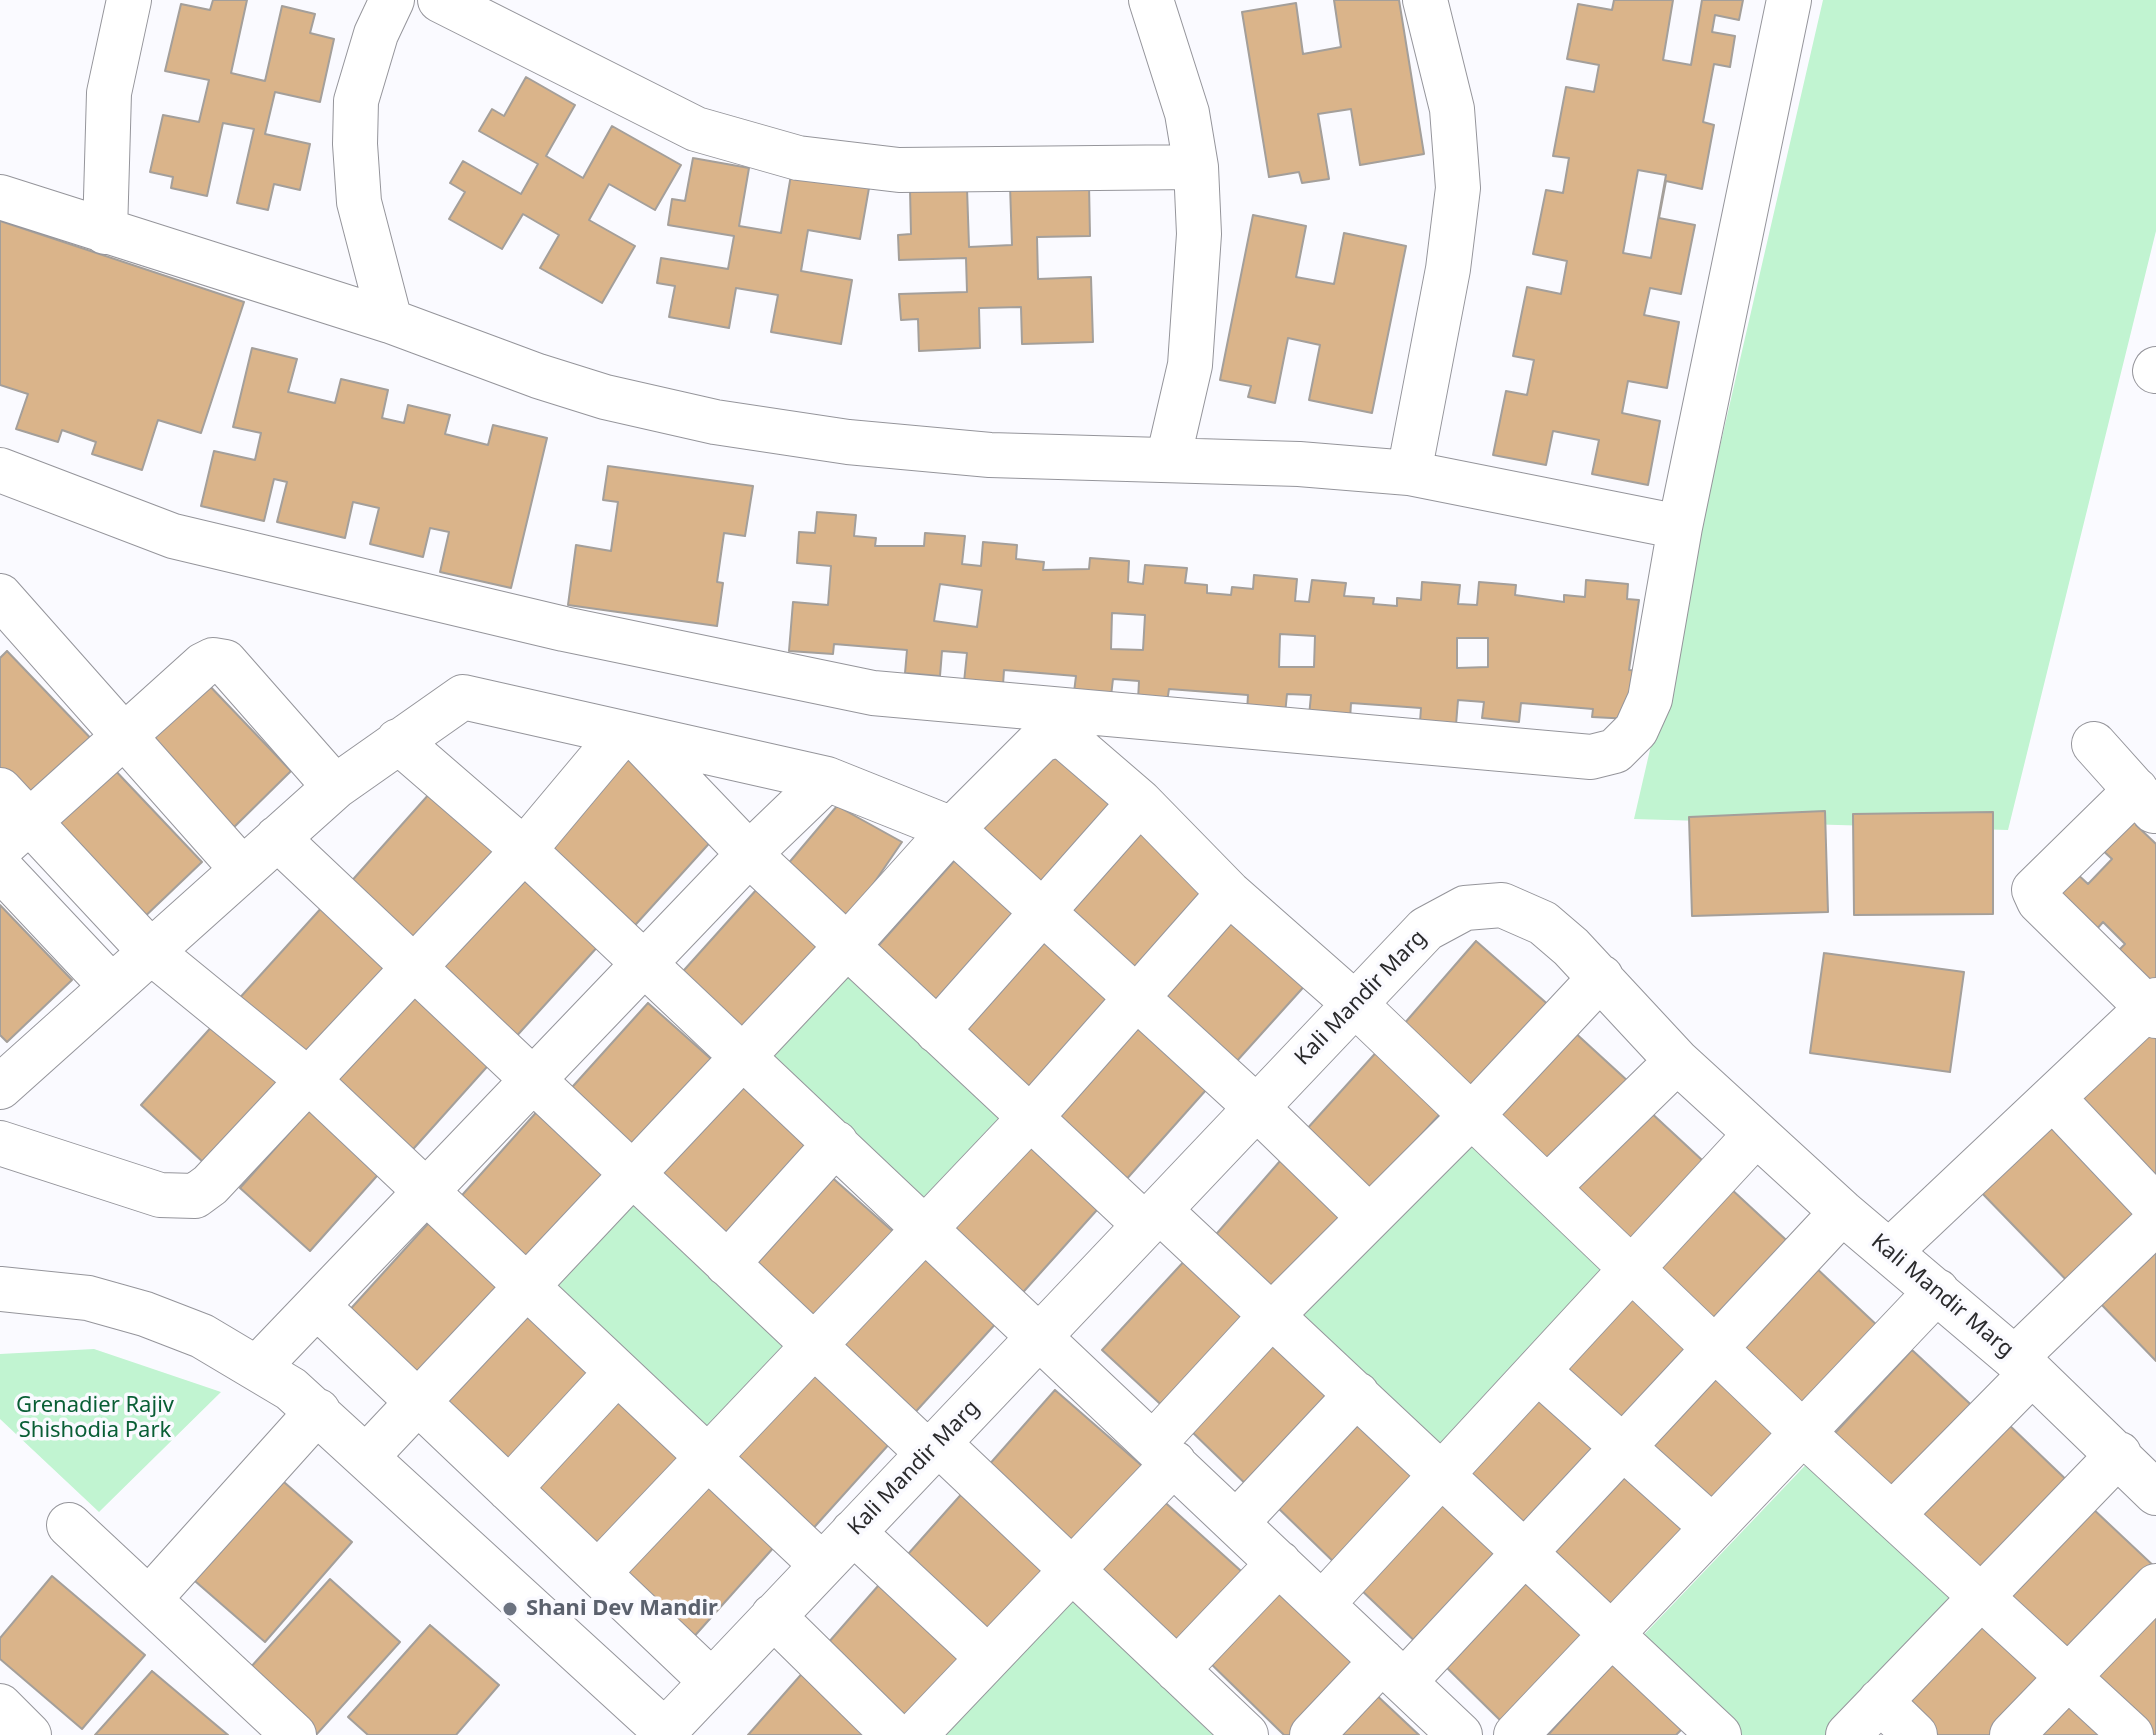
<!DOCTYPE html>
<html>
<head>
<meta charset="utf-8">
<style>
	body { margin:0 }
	canvas { display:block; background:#fafaff }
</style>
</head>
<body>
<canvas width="2156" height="1735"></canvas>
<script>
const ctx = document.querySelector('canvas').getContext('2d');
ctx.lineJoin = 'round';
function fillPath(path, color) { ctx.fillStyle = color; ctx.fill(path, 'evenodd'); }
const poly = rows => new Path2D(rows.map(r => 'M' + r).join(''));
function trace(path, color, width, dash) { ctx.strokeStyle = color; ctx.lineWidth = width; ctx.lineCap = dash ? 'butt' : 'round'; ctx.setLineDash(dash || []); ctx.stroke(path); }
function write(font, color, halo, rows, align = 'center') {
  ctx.font = font + ' "Noto Sans",sans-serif'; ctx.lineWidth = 7; ctx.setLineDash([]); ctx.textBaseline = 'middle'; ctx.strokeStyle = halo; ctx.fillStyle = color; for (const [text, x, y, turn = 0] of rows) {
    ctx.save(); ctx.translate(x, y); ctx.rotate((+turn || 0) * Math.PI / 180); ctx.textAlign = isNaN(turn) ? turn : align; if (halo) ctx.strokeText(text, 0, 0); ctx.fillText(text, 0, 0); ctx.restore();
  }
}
fillPath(poly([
	[1823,0,2156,0,2156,231,2008,830,1634,819],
	[845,965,1013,1120,927,1212,761,1057],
	[1473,1125,1621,1265,1439,1456,1291,1316],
	[630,1193,798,1351,711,1444,542,1287],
	[94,1349,221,1392,99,1512,0,1419,0,1354],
	[1818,1452,1965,1592,1830,1735,1732,1735,1636,1643],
	[1070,1587,1223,1735,931,1735]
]), '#c1f4d1');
const building = poly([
	[213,0,247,0,231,73,265,81,282,6,315,14,310,33,334,39,320,102,275,92,265,134,310,144,300,190,274,184,268,210,237,203,254,129,223,123,207,196,171,188,173,177,150,172,163,115,199,122,209,80,165,71,181,4,210,10,213,0],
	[1334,0,1399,0,1424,154,1360,165,1351,109,1318,114,1329,179,1302,183,1299,172,1269,177,1242,12,1296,3,1303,54,1341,47,1334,0],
	[1614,0,1673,0,1663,60,1691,65,1702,0,1743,0,1739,20,1715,15,1712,32,1735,36,1730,67,1714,64,1703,122,1714,125,1702,189,1666,181,1659,218,1695,225,1681,294,1650,288,1644,315,1679,322,1667,388,1628,381,1622,413,1660,421,1648,485,1592,474,1599,440,1553,431,1546,465,1493,455,1506,391,1527,395,1534,360,1513,356,1527,287,1561,294,1567,261,1533,254,1546,190,1563,193,1569,158,1553,156,1566,87,1594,92,1599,65,1567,59,1578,4,1612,10,1614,0],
	[1638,170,1666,175,1651,258,1623,253,1638,170],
	[526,77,575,105,546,156,583,178,612,126,681,165,655,210,609,184,589,220,635,246,602,303,540,268,559,235,523,214,502,249,449,219,465,192,450,183,463,161,521,194,538,164,479,131,492,109,504,116,526,77],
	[693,158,749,168,739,226,781,233,791,175,869,188,860,239,808,230,801,271,852,280,841,344,771,332,778,295,736,288,729,328,669,317,675,286,657,283,661,258,728,269,734,236,668,225,672,199,685,201,693,158],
	[1089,184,1090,236,1037,237,1038,279,1091,277,1093,342,1022,344,1021,307,979,308,980,348,919,351,918,319,901,320,899,294,967,292,966,258,899,260,898,235,911,234,910,190,967,188,969,247,1012,245,1010,186,1089,184],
	[1253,215,1306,226,1296,277,1334,284,1344,233,1406,246,1372,413,1309,400,1320,345,1288,338,1275,403,1248,397,1251,386,1220,380,1253,215],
	[0,221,244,302,201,433,158,420,142,470,92,454,96,442,62,430,58,442,16,429,28,394,0,385,0,221],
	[252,348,297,359,288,392,335,403,341,379,388,390,382,418,404,423,408,405,450,415,445,434,488,445,493,425,547,438,511,588,440,572,449,532,430,528,423,557,370,544,379,508,353,502,345,538,277,522,287,482,274,479,264,521,201,506,214,451,255,460,261,433,233,427,252,348],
	[608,466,753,486,745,536,724,533,717,582,723,583,717,626,568,605,576,545,611,551,618,502,603,500,608,466],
	[817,512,856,515,854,536,876,538,875,546,924,546,925,533,965,536,962,564,981,566,983,542,1017,545,1016,559,1044,562,1043,570,1089,569,1090,558,1129,561,1128,582,1143,584,1145,565,1187,568,1185,583,1207,585,1207,593,1231,595,1232,587,1253,589,1254,575,1297,579,1295,601,1309,602,1312,580,1346,583,1344,596,1374,598,1373,604,1397,606,1397,598,1421,600,1422,582,1460,585,1458,604,1477,605,1479,582,1516,585,1515,595,1564,602,1564,595,1585,597,1586,580,1628,584,1627,599,1639,600,1629,670,1644,671,1631,719,1592,717,1593,709,1521,703,1519,722,1482,718,1484,702,1458,700,1456,725,1420,722,1421,708,1351,703,1350,720,1309,716,1311,695,1287,694,1285,714,1247,711,1248,695,1169,689,1167,702,1138,700,1139,681,1113,679,1111,696,1074,692,1076,676,1004,670,1003,685,964,682,967,653,942,651,940,676,905,673,907,650,834,644,833,654,789,651,793,602,828,605,831,566,797,563,799,532,815,533,817,512],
	[940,584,982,590,977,627,934,621,940,584],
	[1112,613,1145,615,1143,650,1111,649,1112,613],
	[1280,634,1315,636,1314,667,1279,667,1280,634],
	[1457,638,1488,638,1488,667,1457,668,1457,638],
	[7,651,100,748,33,813,0,778,0,658,7,651],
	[205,681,291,771,224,837,137,746,205,681],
	[1058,737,1129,801,1044,895,973,831,1058,737],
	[628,759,715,837,628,933,541,855,628,759],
	[112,767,202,862,136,925,46,830,112,767],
	[430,793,503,859,413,960,340,894,430,793],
	[837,806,902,842,850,918,787,865,837,806],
	[2133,810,2142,819,2136,825,2156,844,2156,990,2118,951,2125,944,2103,922,2096,930,2055,890,2074,871,2088,884,2112,859,2098,846,2133,810],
	[1825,811,1828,912,1692,916,1689,817,1825,811],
	[1993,812,1993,914,1854,915,1853,814,1993,812],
	[1136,829,1212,897,1133,984,1058,916,1136,829],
	[956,859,1025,922,940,1016,871,954,956,859],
	[525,874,601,943,513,1040,437,972,525,874],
	[757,889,828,952,747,1043,676,979,757,889],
	[0,905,72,980,7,1042,0,1035,0,905],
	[324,905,399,973,311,1070,236,1002,324,905],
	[1230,910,1309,981,1227,1072,1148,1001,1230,910],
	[1045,941,1116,1004,1033,1096,963,1032,1045,941],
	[1476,941,1552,1008,1473,1098,1397,1032,1476,941],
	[1824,953,1964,972,1950,1072,1810,1053,1824,953],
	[415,988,494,1059,407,1156,328,1084,415,988],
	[648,1003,720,1067,636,1160,565,1095,648,1003],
	[224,1013,299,1082,216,1174,141,1105,224,1013],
	[2147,1023,2156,1033,2156,1178,2075,1093,2147,1023],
	[1133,1024,1206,1090,1124,1182,1050,1116,1133,1024],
	[1571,1029,1630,1083,1550,1173,1490,1118,1571,1029],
	[1381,1047,1447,1106,1362,1201,1296,1141,1381,1047],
	[739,1083,815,1152,730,1247,653,1178,739,1083],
	[314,1105,384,1168,310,1251,240,1188,314,1105],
	[541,1107,618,1177,532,1273,455,1203,541,1107],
	[1646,1108,1716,1173,1634,1262,1564,1197,1646,1108],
	[2056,1115,2152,1214,2075,1289,1979,1190,2056,1115],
	[1030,1133,1105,1201,1017,1299,941,1231,1030,1133],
	[1287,1153,1354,1210,1272,1305,1205,1247,1287,1153],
	[827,1173,898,1236,811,1332,740,1268,827,1173],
	[1729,1187,1797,1250,1714,1341,1646,1277,1729,1187],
	[435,1216,515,1289,426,1388,345,1315,435,1216],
	[2156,1244,2156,1361,2098,1301,2156,1244],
	[921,1250,999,1320,910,1418,832,1348,921,1250],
	[1188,1257,1256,1320,1170,1413,1102,1350,1188,1257],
	[1813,1265,1881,1329,1798,1419,1729,1354,1813,1265],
	[1634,1290,1706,1355,1628,1441,1556,1376,1634,1290],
	[526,1306,603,1376,519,1470,441,1400,526,1306],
	[1272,1338,1342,1405,1257,1495,1188,1428,1272,1338],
	[1912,1350,1980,1413,1892,1508,1824,1445,1912,1350],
	[1719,1365,1789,1429,1708,1516,1638,1452,1719,1365],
	[810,1369,891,1442,809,1533,729,1461,810,1369],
	[618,1389,693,1457,599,1560,525,1493,618,1389],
	[1055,1390,1149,1472,1074,1558,980,1475,1055,1390],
	[1538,1396,1604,1460,1527,1540,1460,1475,1538,1396],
	[1359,1417,1426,1482,1342,1570,1275,1505,1359,1417],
	[2007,1423,2076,1489,1978,1591,1909,1525,2007,1423],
	[1625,1465,1695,1531,1616,1618,1544,1552,1625,1465],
	[276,1475,352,1542,265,1642,188,1575,276,1475],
	[701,1480,775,1546,691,1640,617,1573,701,1480],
	[966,1489,1059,1572,995,1645,901,1562,966,1489],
	[1158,1496,1251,1580,1183,1654,1091,1570,1158,1496],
	[1443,1496,1510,1560,1424,1650,1357,1586,1443,1496],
	[2091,1507,2156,1568,2061,1668,1997,1607,2091,1507],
	[52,1576,145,1655,82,1729,0,1659,0,1638,52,1576],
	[1526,1577,1591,1642,1507,1727,1441,1662,1526,1577],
	[885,1578,975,1658,910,1730,821,1651,885,1578],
	[330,1579,400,1642,316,1735,304,1735,241,1678,330,1579],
	[1273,1585,1364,1672,1304,1735,1284,1735,1204,1657,1273,1585],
	[2156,1596,2156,1735,2149,1735,2084,1675,2156,1596],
	[1983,1617,2049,1681,1997,1735,1938,1735,1902,1701,1983,1617],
	[430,1625,499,1685,456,1735,368,1735,348,1717,430,1625],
	[1614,1662,1684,1727,1676,1735,1548,1735,1614,1662],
	[806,1669,879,1735,748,1735,806,1669],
	[152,1671,228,1735,95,1735,152,1671],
	[1371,1690,1419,1735,1329,1735,1371,1690],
	[2069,1690,2116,1735,2026,1735,2069,1690]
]);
fillPath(building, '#dab48a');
trace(building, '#a49f9a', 2);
const minor = poly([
	[440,0,696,129,798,158,899,170,1196,167],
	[1151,0,1187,113,1196,167,1199,234,1190,365,1168,460],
	[0,197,390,321,538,376,605,397,715,422,848,442,990,455,1299,464,1409,473,1680,527],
	[105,232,109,93,129,0],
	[390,321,359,202,355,144,356,101,376,34,392,0],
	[2155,371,2156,369],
	[0,470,173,536,564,629,873,693,1591,757,1615,751,1636,730,1650,699,1680,527,1789,0],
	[1409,473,1448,269,1458,188,1452,109,1425,0],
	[0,596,242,869],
	[636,736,749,854,1145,1225],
	[398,741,524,850,1460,1735],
	[2094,744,2154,811],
	[0,790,150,951,308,1080,822,1565],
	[2136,790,2034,890,2039,901,2156,1016],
	[277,838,928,1453],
	[0,848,203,665,213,660,225,662,335,787],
	[0,868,111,986],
	[937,1031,1140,802],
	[0,1087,335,787,463,697,827,779],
	[2053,1098,2156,1207],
	[0,1143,160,1195,195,1196,210,1185,524,850,622,733],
	[1547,1188,1677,1061],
	[1159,1210,1719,1735],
	[1890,1251,2156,1000],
	[727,1264,836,1143],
	[0,1289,88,1298,145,1314,202,1336,291,1389,669,1735],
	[317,1306,711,1681],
	[2015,1358,2156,1222],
	[258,1367,749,854,827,779,952,829,1257,1108,1369,1217],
	[1539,1372,1712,1527],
	[938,1443,1246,1735],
	[1154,1443,1272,1315,1471,1116,1601,977],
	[367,1456,847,946,952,829,1041,740,1061,734,1140,802,1229,893,1355,1004,1802,1432,2131,1735],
	[509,1489,617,1372],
	[1892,1515,2032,1373],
	[1237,1522,1357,1394],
	[69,1525,294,1735],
	[853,1532,987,1657],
	[598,1573,1030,1118,1229,893],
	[149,1599,318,1411],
	[1322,1604,1756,1134],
	[773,1616,894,1735],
	[1177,1670,1279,1563],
	[1404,1682,1842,1212],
	[1880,1701,1915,1735],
	[0,1706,29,1735],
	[665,1731,1426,929,1465,908,1502,905,1543,923,1571,947,1677,1061,1842,1212,2032,1373,2156,1493],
	[915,1735,1174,1463],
	[1312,1735,1382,1661],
	[1516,1735,1937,1291],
	[1848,1735,2119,1454],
	[2012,1735,2156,1586]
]);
trace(minor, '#95959b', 46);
trace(minor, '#fff', 44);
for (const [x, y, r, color] of [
	[510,1609,8,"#6b7280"]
]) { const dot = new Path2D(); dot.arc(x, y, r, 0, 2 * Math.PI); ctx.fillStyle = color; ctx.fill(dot); trace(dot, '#fafaff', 3); }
write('22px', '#2a2a2c', '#fafaff', [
	["Kali Mandir Marg",1361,998,-46],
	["Kali Mandir Marg",1942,1296,40],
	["Kali Mandir Marg",914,1468,-46]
]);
write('22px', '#095e35', '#fafaff', [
	["Grenadier Rajiv",95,1406],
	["Shishodia Park",95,1431]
]);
write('bold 22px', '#5b616d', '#fafaff', [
	["Shani Dev Mandir",526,1609]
], 'left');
</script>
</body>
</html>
